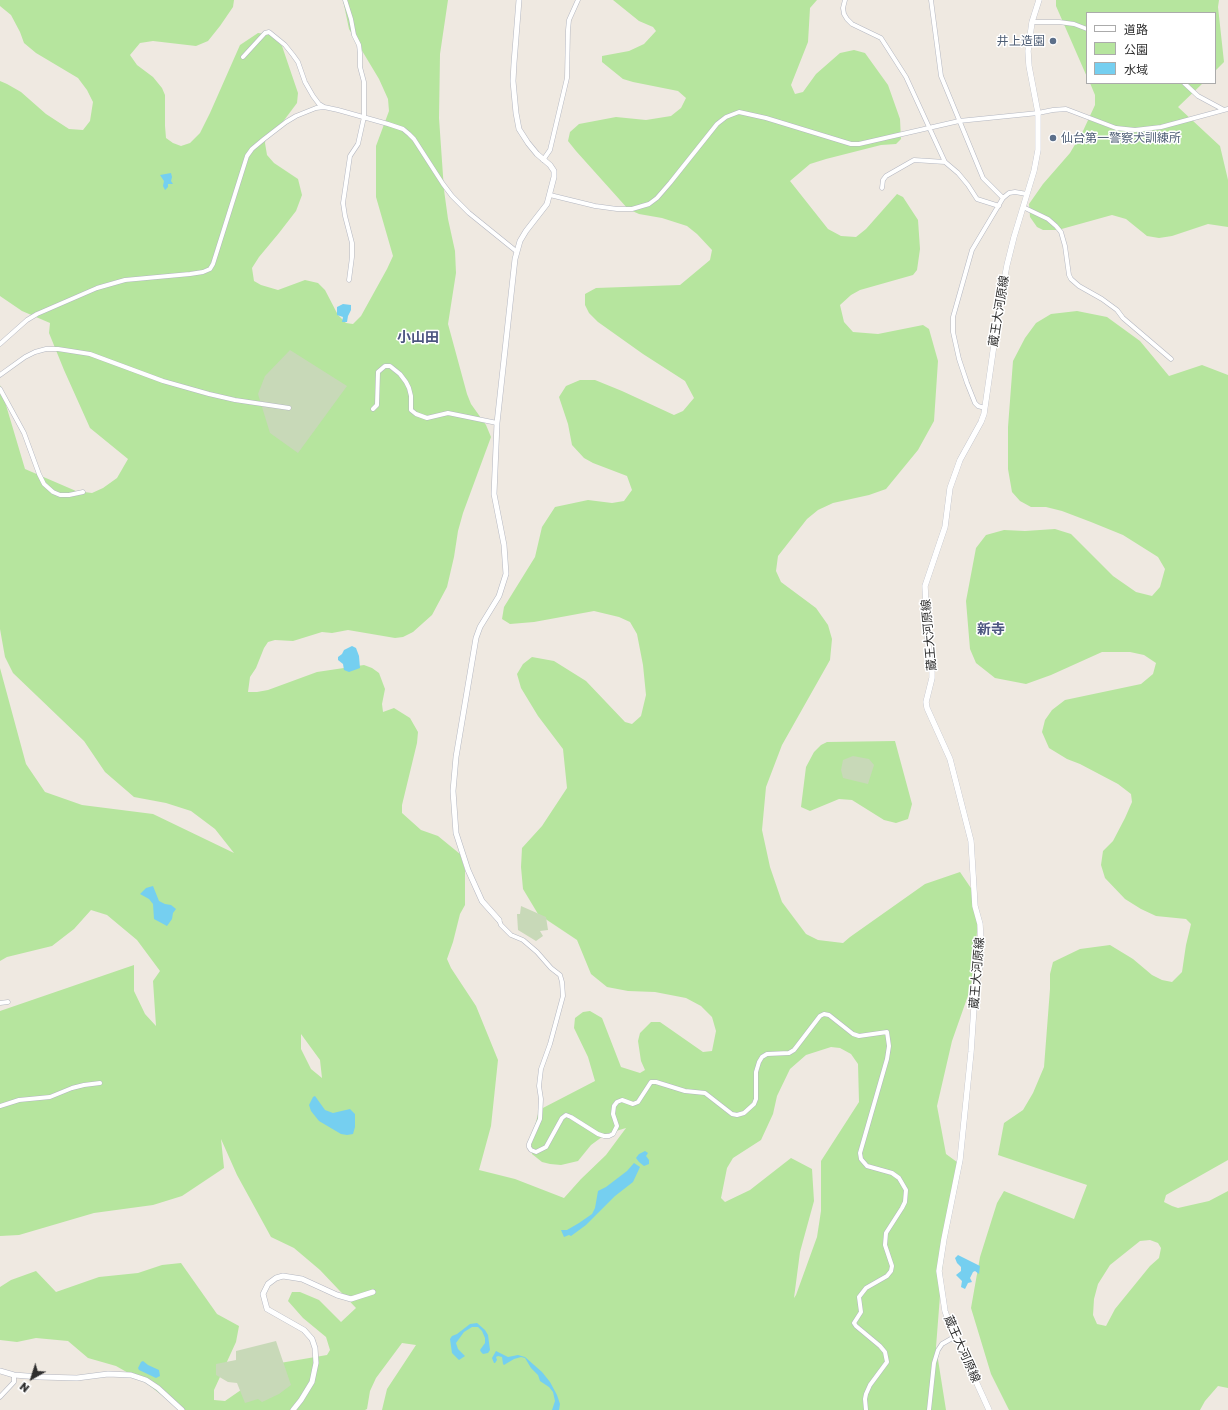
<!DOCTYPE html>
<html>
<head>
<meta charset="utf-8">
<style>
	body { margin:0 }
	#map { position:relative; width:1228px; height:1410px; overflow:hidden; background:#efe9e1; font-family:"Golos Text","Noto Sans JP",sans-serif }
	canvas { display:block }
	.legend { position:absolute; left:1086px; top:12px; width:130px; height:72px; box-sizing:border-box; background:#fff; border:1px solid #ababab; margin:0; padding:5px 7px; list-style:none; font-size:12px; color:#2e2e2e }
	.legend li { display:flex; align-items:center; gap:8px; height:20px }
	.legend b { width:20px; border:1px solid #ababab }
	.north { position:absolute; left:12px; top:1358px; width:40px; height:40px; -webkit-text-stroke:3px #fff; paint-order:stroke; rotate:219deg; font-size:11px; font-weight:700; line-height:16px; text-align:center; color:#2e2e2e }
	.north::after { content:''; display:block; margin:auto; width:14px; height:18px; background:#2e2e2e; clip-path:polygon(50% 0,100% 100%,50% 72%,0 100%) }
</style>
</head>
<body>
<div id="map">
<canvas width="1228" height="1410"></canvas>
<ul class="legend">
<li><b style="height:5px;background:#fff"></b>道路</li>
<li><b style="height:11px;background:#b6e59e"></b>公園</li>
<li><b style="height:11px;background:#75cff0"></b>水域</li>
</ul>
<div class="north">N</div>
</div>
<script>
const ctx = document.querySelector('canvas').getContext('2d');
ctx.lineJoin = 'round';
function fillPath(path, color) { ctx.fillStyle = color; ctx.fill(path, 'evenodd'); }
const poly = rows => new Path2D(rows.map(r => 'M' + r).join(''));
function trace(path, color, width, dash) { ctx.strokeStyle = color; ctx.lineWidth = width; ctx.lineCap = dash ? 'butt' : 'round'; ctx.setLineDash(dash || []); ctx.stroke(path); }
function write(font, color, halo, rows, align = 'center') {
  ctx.font = font + ' "Golos Text","Noto Sans JP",sans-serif'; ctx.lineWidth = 3; ctx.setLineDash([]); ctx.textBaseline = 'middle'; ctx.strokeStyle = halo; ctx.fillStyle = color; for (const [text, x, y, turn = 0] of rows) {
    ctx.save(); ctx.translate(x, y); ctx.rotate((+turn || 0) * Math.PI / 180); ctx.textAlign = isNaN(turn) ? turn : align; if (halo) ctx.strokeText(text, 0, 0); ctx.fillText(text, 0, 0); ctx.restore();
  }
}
fillPath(poly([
	[0,0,234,0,233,7,220,26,208,41,196,46,153,41,140,43,130,55,137,65,153,77,162,88,165,95,165,126,166,138,173,143,181,146,190,143,200,133,210,113,240,45,258,33,273,35,282,46,298,93,297,103,282,123,266,137,265,143,267,155,274,163,298,179,302,195,296,211,279,233,259,257,252,268,254,281,261,285,278,290,305,280,318,283,325,290,338,315,346,323,353,324,361,316,387,269,393,256,376,197,376,146,389,111,388,99,379,79,349,29,343,0,448,0,440,54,439,118,444,190,448,219,455,251,456,273,448,324,467,394,471,404,486,425,491,437,463,513,458,531,454,557,447,587,432,615,413,632,403,637,395,638,348,630,332,633,322,632,293,641,275,640,268,642,264,648,256,668,250,677,248,692,257,692,268,690,317,672,364,665,372,668,379,673,385,689,382,704,383,712,394,708,410,718,418,732,417,743,402,805,402,813,421,830,438,836,460,854,465,870,465,905,460,914,453,942,447,959,451,968,476,1006,498,1060,491,1126,479,1170,515,1179,564,1198,581,1179,606,1155,626,1128,606,1134,591,1145,578,1161,561,1165,550,1164,542,1162,532,1154,531,1142,539,1110,595,1081,588,1057,574,1028,575,1018,583,1012,590,1011,602,1018,621,1067,640,1073,645,1070,641,1061,638,1041,640,1033,651,1022,660,1022,703,1052,712,1051,716,1031,712,1017,701,1006,686,998,655,992,628,991,607,987,591,974,577,940,538,914,523,889,521,867,522,848,542,826,567,788,563,749,538,716,521,688,517,674,523,664,532,657,554,661,586,681,625,722,632,724,641,716,646,695,643,665,637,634,630,622,619,617,594,611,534,622,510,624,502,619,504,607,535,557,542,527,555,507,588,500,612,503,624,501,632,490,627,476,593,463,584,458,572,445,568,424,559,397,566,386,580,380,595,380,622,391,674,415,683,411,694,398,685,381,643,354,598,322,589,313,585,305,585,294,596,288,680,285,710,260,712,250,697,234,687,226,662,218,639,214,628,209,576,151,568,141,570,132,579,124,616,117,646,120,671,116,681,108,686,98,678,91,633,82,623,79,602,62,602,56,629,51,644,44,656,31,653,27,639,21,613,0,817,0,810,8,808,42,791,85,795,94,803,92,816,74,840,53,854,50,865,53,888,85,900,119,901,139,896,144,881,145,826,159,810,164,790,181,828,229,841,236,856,237,866,229,897,194,903,197,918,220,920,249,917,270,913,275,860,290,851,295,840,305,844,322,853,332,878,334,923,325,929,329,938,361,934,421,918,450,886,489,869,495,833,503,818,510,807,519,778,556,776,571,781,582,816,608,828,625,832,639,830,660,782,745,766,787,762,830,770,867,782,902,806,934,818,940,843,943,850,937,925,884,960,872,977,897,978,923,971,987,952,1041,937,1106,946,1154,961,1165,949,1214,942,1270,936,1347,946,1410,382,1410,387,1389,416,1345,402,1343,376,1378,370,1391,367,1409,365,1410,181,1410,146,1383,116,1366,88,1358,68,1341,36,1338,17,1342,0,1340,0,1287,11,1280,36,1271,56,1292,99,1277,138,1273,162,1265,181,1263,217,1314,239,1326,236,1342,214,1390,214,1400,225,1401,280,1363,327,1355,330,1350,326,1337,303,1318,288,1301,292,1292,300,1292,319,1300,341,1322,356,1308,320,1270,294,1248,271,1237,237,1175,221,1139,224,1168,182,1196,153,1205,94,1213,19,1235,0,1236,0,1011,134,965,134,991,145,1014,156,1026,153,981,160,971,137,940,107,915,91,910,74,929,52,946,7,957,0,961,0,668,26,764,45,792,82,805,153,814,234,853,215,829,191,811,166,803,134,797,105,772,84,741,13,673,5,657,0,629,0,385,25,469,76,491,92,493,103,488,117,478,128,459,90,428,64,370,49,333,50,323,22,311,0,296,0,81,7,84,21,92,46,114,69,129,83,130,90,121,93,102,87,90,78,78,36,53,24,43,20,32,11,15,0,6],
	[301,1034,320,1060,322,1078,311,1069,301,1049],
	[831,1047,840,1048,851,1054,858,1064,859,1102,821,1161,821,1211,817,1237,796,1295,794,1298,800,1252,814,1201,812,1169,791,1158,750,1190,725,1202,721,1198,727,1168,733,1158,761,1140,773,1114,777,1096,790,1069,806,1055],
	[1056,0,1219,0,1218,7,1224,62,1215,71,1215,13,1087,13,1087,77,1056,6],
	[1090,83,1203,83,1178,107,1220,146,1228,180,1228,227,1208,224,1172,236,1159,238,1147,236,1126,219,1112,215,1058,230,1043,230,1037,227,1030,217,1029,204,1043,184,1070,153,1083,131,1095,105,1095,95],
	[1077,311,1107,317,1140,341,1169,376,1202,365,1228,375,1228,1160,1166,1195,1164,1202,1172,1206,1178,1208,1209,1201,1228,1191,1228,1388,1218,1386,1205,1401,1200,1410,1009,1410,991,1374,971,1308,980,1257,997,1203,1004,1191,1074,1219,1087,1185,998,1155,1004,1123,1023,1110,1033,1093,1044,1067,1050,989,1050,974,1053,962,1080,949,1110,945,1133,959,1152,975,1162,980,1172,982,1182,972,1186,945,1191,924,1186,919,1156,916,1141,909,1125,899,1105,878,1101,865,1103,851,1113,841,1125,818,1132,802,1131,794,1118,784,1080,764,1067,759,1049,748,1042,732,1045,720,1052,710,1065,700,1141,684,1153,674,1156,663,1144,655,1130,652,1102,652,1051,675,1026,684,995,678,976,663,970,649,966,601,976,548,986,535,1004,530,1025,531,1055,529,1071,534,1113,576,1136,592,1152,596,1160,587,1165,569,1158,557,1123,535,1091,522,1062,511,1046,507,1031,507,1020,501,1012,492,1008,469,1008,427,1013,361,1025,338,1036,323,1051,314],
	[1150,1240,1158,1243,1161,1248,1159,1258,1150,1266,1115,1309,1106,1326,1097,1324,1093,1315,1094,1299,1098,1284,1110,1265,1140,1241],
	[895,741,912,804,908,819,896,823,884,820,852,800,839,799,810,811,801,807,806,767,814,752,821,745,827,742]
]), '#b6e59e');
fillPath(poly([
	[290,350,347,386,298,453,270,433,258,394,265,376],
	[853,756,869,759,874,765,868,784,843,778,841,770,843,760],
	[521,906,546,917,548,930,540,931,543,936,536,941,518,930,517,914,520,914],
	[276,1341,291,1385,279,1394,262,1402,258,1399,245,1403,237,1383,228,1382,216,1375,216,1364,236,1360,236,1351]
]), '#c8d9b8');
fillPath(poly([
	[171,173,172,177,171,181,173,184,168,184,168,187,165,190,163,186,164,181,160,175],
	[343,304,351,305,351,310,348,316,347,322,342,322,343,317,337,315,337,307],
	[352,646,356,648,359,656,360,668,349,672,344,670,343,664,338,660,338,657,342,654,344,650],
	[153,886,159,901,165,904,171,905,176,909,173,913,172,919,167,926,154,919,153,904,149,899,140,894,146,888],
	[315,1096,325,1110,333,1113,350,1109,355,1114,355,1127,353,1134,347,1135,341,1134,319,1121,311,1111,309,1105,313,1097],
	[645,1151,648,1153,646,1156,649,1160,649,1164,644,1166,639,1162,636,1158,639,1154],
	[634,1163,640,1167,633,1182,615,1196,586,1225,571,1236,569,1235,564,1237,561,1230,567,1230,579,1223,592,1214,595,1208,598,1191,606,1187,627,1171],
	[958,1255,980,1266,979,1274,975,1271,973,1272,970,1278,972,1282,968,1283,965,1289,961,1287,962,1281,956,1275,961,1271,961,1267,957,1263,955,1258],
	[477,1323,485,1330,488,1335,490,1350,488,1353,483,1354,481,1352,480,1350,485,1343,485,1338,482,1331,478,1327,472,1327,464,1332,456,1343,458,1349,465,1356,459,1360,452,1353,450,1339,452,1336,457,1334,470,1324],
	[496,1351,508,1357,518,1355,525,1357,542,1372,550,1382,557,1395,560,1404,559,1410,552,1410,555,1401,553,1392,549,1387,540,1381,538,1375,531,1368,525,1358,521,1357,514,1359,504,1365,503,1364,502,1357,498,1356,496,1357,497,1360,495,1363,494,1363,492,1358],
	[143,1361,148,1365,159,1370,160,1376,156,1378,139,1370,138,1368,141,1362]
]), '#75cff0');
const minor = poly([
	[345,0,351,19,354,35,359,45,360,53,360,67,364,82,364,117,358,144,350,156,343,203,345,216,352,243,352,257,349,280],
	[845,0,843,8,844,14,847,19,852,24,881,38,906,77,945,162,958,173,968,185,977,199,999,206],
	[931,0,941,76,983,178,1003,198],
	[1032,22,1059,22,1074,24,1087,29],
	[243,57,265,33,269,32,285,45,293,55,298,62,305,82,313,96,319,104,324,107],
	[1184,83,1198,96,1224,110],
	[543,160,550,150,567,78,568,30,569,20,578,0],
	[882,188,883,180,886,176,914,160,945,162],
	[550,195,595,206,617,209,632,209,649,204,657,198,670,183,717,124,726,117,739,112,766,118,851,144,859,144,959,121,1038,113,1053,110,1066,109,1116,128,1135,130,1161,127,1228,109],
	[1023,207,1048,219,1056,226,1061,232,1065,246,1069,275,1071,279,1079,286,1102,299,1117,310,1123,318,1171,359],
	[0,344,27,320,37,314,97,288,125,280,190,274,203,272,210,269,213,264,247,156,252,149,264,139,286,122,296,116,316,108,324,107,338,110,388,124,403,129,409,134,414,139,443,184,452,196,469,213,516,251],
	[0,375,25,357,35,352,46,349,58,349,90,354,163,381,209,394,235,400,289,408],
	[0,389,24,433,39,474,44,484,53,492,60,495,69,495,83,492],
	[985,408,978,406,975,403,967,383,959,359,953,332,953,317,972,250,1003,198,1009,193,1015,192,1027,194],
	[373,409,377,405,378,372,385,366,390,366,400,374,406,382,409,388,411,396,411,410,416,414,427,418,448,413,497,423],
	[499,920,501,925,511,935,523,940,537,952,551,968,560,975,562,982,563,996,550,1044,541,1069,539,1086,541,1099,540,1119,529,1144,529,1147,531,1150,536,1152,546,1147,562,1118,566,1115,571,1117,598,1134,604,1136,609,1136,613,1134,617,1126,613,1114,614,1106,617,1102,622,1100,633,1104,638,1102,651,1082,656,1082,685,1091,705,1093,732,1114,737,1115,744,1113,754,1104,756,1099,756,1072,759,1062,762,1057,767,1054,789,1053,794,1050,820,1016,824,1014,829,1015,853,1034,859,1036,887,1032,889,1046,887,1059,860,1153,861,1159,867,1166,892,1173,899,1178,906,1190,905,1202,902,1208,886,1233,885,1245,892,1266,891,1271,887,1276,866,1288,859,1297,861,1312,854,1323,856,1326,880,1346,885,1352,887,1362,870,1385,866,1394,865,1399,866,1410],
	[0,1003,8,1002],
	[0,1106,19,1100,50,1097,72,1088,84,1085,100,1083],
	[0,1397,14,1382,14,1375],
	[929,1410,934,1363,938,1350,942,1344,956,1336]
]);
const tertiary = poly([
	[499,920,482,901,468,870,456,833,453,791,456,757,476,638,480,627,499,596,506,574,504,545,494,494,497,423,515,259,520,241,526,231,547,204,554,177,554,171,550,165,537,154,528,143,519,129,516,113,513,81,514,63,519,0],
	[0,1371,14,1375,40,1377,77,1378,108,1374,131,1375,146,1380,158,1388,182,1410],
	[293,1410,301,1400,312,1382,316,1363,315,1348,312,1339,304,1330,267,1309,263,1294,268,1284,276,1278,283,1276,302,1279,337,1295,351,1299,373,1292]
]);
const secondary = poly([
	[989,1410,948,1320,945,1311,939,1271,944,1239,960,1160,971,1052,975,992,980,965,981,944,980,924,975,906,971,841,950,759,927,708,926,702,932,678,932,672,928,645,925,586,945,527,950,488,960,460,981,422,984,414,1001,296,1007,265,1014,237,1034,171,1038,150,1038,113,1029,66,1028,51,1032,22,1039,0]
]);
trace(minor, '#b4b7c1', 5);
trace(tertiary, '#b4b7c1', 6);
trace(secondary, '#b4b7c1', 6);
trace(minor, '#fff', 4);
trace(tertiary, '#fff', 5);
trace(secondary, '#fff', 5.5);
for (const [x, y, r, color] of [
	[1053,41,4,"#5c6f8a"],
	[1053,138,4,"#5c6f8a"]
]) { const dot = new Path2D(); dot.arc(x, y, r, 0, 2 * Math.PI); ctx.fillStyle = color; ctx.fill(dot); trace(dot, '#fff', 1.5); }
write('12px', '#4e5e75', '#fff', [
	["井上造園",1045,41],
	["仙台第一警察犬訓練所",1061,138,"left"]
], 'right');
write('12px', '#2e2e2e', '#fff', [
	["蔵王大河原線",999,311,-81],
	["蔵王大河原線",929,635,-95],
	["蔵王大河原線",977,973,-85],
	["蔵王大河原線",962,1349,66]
]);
write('bold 14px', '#4d5680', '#fff', [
	["小山田",418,338],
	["新寺",991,630]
]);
</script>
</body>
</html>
